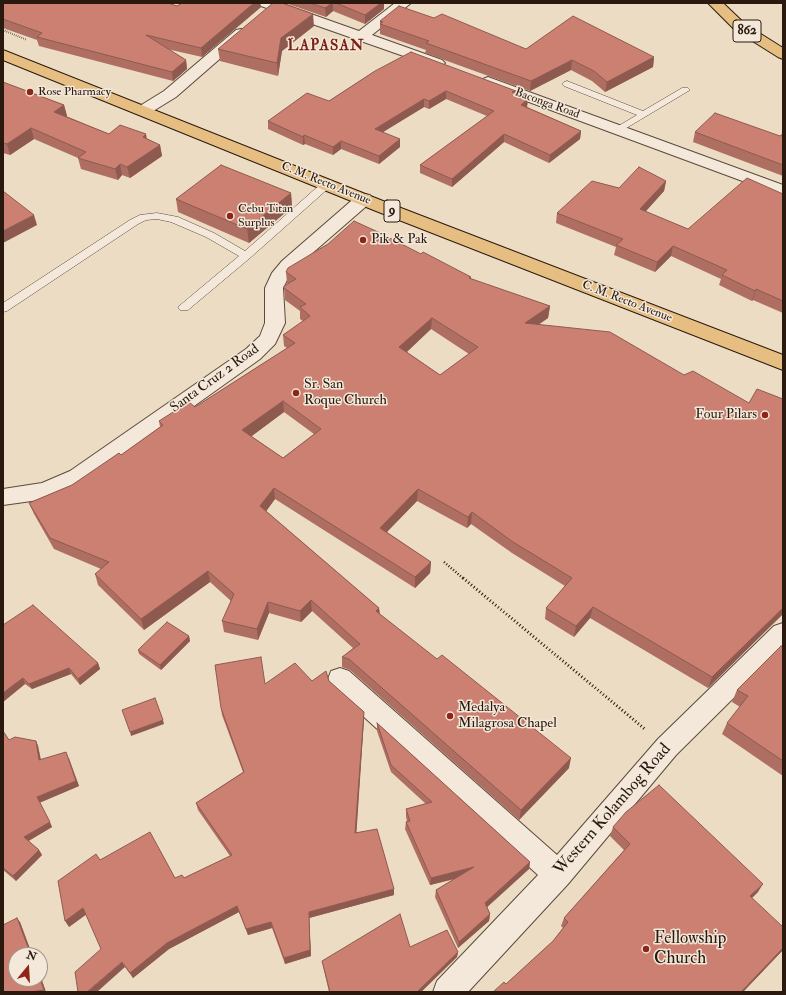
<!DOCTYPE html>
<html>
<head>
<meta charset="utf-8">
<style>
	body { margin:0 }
	#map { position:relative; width:786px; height:995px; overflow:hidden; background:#eddcc4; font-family:"IM FELL Double Pica",serif }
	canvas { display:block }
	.frame { position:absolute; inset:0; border:4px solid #29190e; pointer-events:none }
	.north { position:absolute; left:8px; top:947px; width:40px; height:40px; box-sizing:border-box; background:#f3e8d9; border:1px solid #a29588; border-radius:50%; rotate:18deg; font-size:11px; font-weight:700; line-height:16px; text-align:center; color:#29190e }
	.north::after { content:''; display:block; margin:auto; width:14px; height:18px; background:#8f2418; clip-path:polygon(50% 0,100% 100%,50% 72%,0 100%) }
</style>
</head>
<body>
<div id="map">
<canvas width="786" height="995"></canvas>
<div class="frame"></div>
<div class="north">N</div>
</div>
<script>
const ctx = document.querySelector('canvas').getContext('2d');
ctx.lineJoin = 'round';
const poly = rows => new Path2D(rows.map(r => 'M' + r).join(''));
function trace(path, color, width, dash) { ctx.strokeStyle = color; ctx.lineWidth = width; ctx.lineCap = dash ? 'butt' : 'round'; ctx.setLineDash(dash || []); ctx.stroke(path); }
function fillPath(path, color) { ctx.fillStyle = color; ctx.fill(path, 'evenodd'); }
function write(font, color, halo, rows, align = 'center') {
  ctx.font = font + ' "IM FELL Double Pica",serif'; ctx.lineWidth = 3; ctx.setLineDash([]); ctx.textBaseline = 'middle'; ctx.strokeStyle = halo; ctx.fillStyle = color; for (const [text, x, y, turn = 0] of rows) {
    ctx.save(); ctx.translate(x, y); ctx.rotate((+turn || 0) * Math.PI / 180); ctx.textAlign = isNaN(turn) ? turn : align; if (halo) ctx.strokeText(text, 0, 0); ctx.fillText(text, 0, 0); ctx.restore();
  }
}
const lane = poly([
	[567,81,643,111,682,88,688,88,690,90,618,133,613,130,615,128,637,115,564,86,562,84,564,82,567,81],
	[327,181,331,182,332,184,331,186,250,258,188,310,180,310,178,307,239,256,206,237,171,222,157,219,146,220,138,224,7,311,3,312,3,303,130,220,140,215,157,213,178,217,214,233,245,251,323,182,327,181]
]);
const street = poly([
	[259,3,280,3,359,31,395,3,411,3,372,35,442,60,445,63,442,66,437,68,432,66,261,6,259,3],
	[241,29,246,30,248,33,246,36,176,97,150,113,144,115,138,113,136,110,138,107,164,91,236,30,241,29],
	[488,77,783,185,783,196,483,85,480,82,483,79,488,77],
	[364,194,370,195,373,199,370,203,294,269,288,278,283,288,285,323,275,344,260,359,86,483,46,499,3,505,3,489,42,483,70,471,246,349,260,336,265,323,265,288,272,273,282,261,358,195,364,194],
	[783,623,783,649,676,755,568,884,468,992,433,992,437,981,538,875,331,687,328,679,331,671,340,668,349,671,557,855,658,739,774,626,783,623]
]);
const primary = poly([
	[708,3,723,3,745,24,783,48,783,59,778,57,735,30,708,3]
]);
const highway = poly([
	[3,50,388,203,783,355,783,370,376,211,3,60,3,50]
]);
trace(lane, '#5a4a3c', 1);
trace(street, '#5a4a3c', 2);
trace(primary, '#29190e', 2);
trace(highway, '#29190e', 2);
trace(poly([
	[3,30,27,40]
]), '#29190e', 2, [0.5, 1.5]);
trace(poly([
	[444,562,464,579]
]), '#29190e', 2.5, [1, 2]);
trace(poly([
	[463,578,646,730]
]), '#29190e', 3, [1, 2.5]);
fillPath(lane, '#f3e8d9');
fillPath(street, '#f3e8d9');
fillPath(primary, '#e6be82');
fillPath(highway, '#e6be82');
fillPath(poly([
	[3,3,177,6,182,3,260,3,261,7,202,57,167,49,186,60,187,69,173,81,39,46,37,40,3,28],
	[285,3,384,3,384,9,365,24,333,11,326,17],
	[434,18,526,49,654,57,653,67,605,92,592,81,571,70,530,91,425,53,426,50,380,34,380,21],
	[314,26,282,51,278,76,220,61,218,49],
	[375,71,516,91,515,94,528,99,527,107,581,131,580,139,549,163,504,142,452,187,420,173,420,165,487,116,446,99,429,109,424,107,383,132,400,147,379,164,341,149,333,155,305,144,303,145,268,129,268,121,329,101],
	[3,82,64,105,67,116,66,116,109,134,147,139,160,145,162,156,130,178,122,175,118,180,81,169,78,158,34,139,10,155,3,153],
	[695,132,780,136,783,134,783,176,693,142],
	[666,181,664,191,645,212,688,229,783,194,783,313,753,300,752,301,719,285,721,279,671,256,655,272,614,255,616,247,556,223,557,213,619,188],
	[291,193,292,207,249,243,178,212,176,199],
	[421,254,471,277,470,279,550,306,548,318,539,324,783,614,708,688,590,618,574,637,545,619,546,608,565,586,512,553,471,524,467,528,417,501,387,532,431,562,430,573,415,588,275,499,266,511,379,608,380,614,569,768,519,820,350,670,342,667,342,657,353,648,312,611,301,622,269,613,258,640,224,632,222,621,231,601,210,582,144,630,98,585,95,574,101,569,54,549,34,514,29,503,72,485,121,455,160,427,159,421,195,407,287,348,284,346,283,335,303,321,300,319,300,311,285,300,284,286,288,284,287,283,286,272],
	[431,329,469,354,440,375,407,352],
	[284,412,314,434,283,458,251,436],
	[3,625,98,663,100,669,80,685,71,674,32,689,25,684,3,702],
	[189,636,190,641,161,670,139,654,138,650],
	[783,647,783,776,722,734,727,723,740,707,732,702,737,690],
	[312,681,329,681,364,712,364,719,356,833,394,895,309,918,311,956,285,964,272,928,248,935,239,912,169,949,133,978,86,914,69,927,100,860,175,878,184,878,230,856,198,810,196,803,243,772,222,715,221,708,265,684],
	[377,723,530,862,529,869,487,907,490,914,489,921,458,948,435,897,436,890,455,879,430,885,405,829,406,822,407,821,406,817,406,809,426,804,391,772,377,731],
	[3,731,9,740,36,741,38,746,41,760,69,758,79,786,39,803,52,827,28,841,39,850,42,855,16,881,3,870],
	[613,827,758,892,752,898,783,950,743,992,493,992,506,984,553,941,563,928,561,926,564,918,624,850,610,836],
	[20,922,40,975,46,992,3,992],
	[410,947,458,952,457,957,421,992,329,992,322,961]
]), '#af6e62');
fillPath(poly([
	[254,3,260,3,261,7,202,57,201,48],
	[332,3,333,3,333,11,326,17,325,8],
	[381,3,384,3,384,9,365,24,365,15],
	[313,14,314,26,282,51,278,76,277,63,281,38],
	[654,57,653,67,605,92,607,82],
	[186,60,187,69,173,81,172,72],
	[572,60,571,70,530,91,531,81],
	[446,91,446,99,429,109,429,101],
	[424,99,424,107,375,137,375,129],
	[528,99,527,107,520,113,521,105],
	[64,105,67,116,57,123,54,112],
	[31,128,34,139,10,155,7,144],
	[581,131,580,139,549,163,550,155],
	[146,134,148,145,143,137],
	[504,134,504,142,452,187,452,179],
	[304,135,305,144,303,145,303,137],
	[400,139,400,147,379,164,379,156],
	[341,141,341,149,333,155,333,147],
	[160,145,162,156,130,178,127,167],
	[120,164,122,175,118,180,115,169],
	[666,181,664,191,638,220,640,209],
	[291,193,292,207,249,243,247,229],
	[34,215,37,225,3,243,3,231],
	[673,246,671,256,655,272,657,262],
	[756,289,753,300,752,301,755,291],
	[550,306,548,318,524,335,525,323],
	[432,318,431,329,399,359,399,347],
	[283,401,284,412,244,442,242,430],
	[274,488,275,499,262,517,260,506],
	[418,489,417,501,380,539,380,528],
	[472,512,471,524,467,528,468,517],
	[431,562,430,573,415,588,415,577],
	[208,571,210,582,144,630,141,619],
	[311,600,312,611,301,622,300,611],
	[268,602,269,613,258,640,257,629],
	[593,607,590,618,574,637,576,626],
	[379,608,380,619,376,611],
	[783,608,783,614,708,688,712,677],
	[189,636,190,641,161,670,160,665],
	[98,663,100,669,80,685,78,679],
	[69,668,71,674,32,689,29,684],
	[23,678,25,684,3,702,3,693],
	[364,712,364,719,356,840,355,833],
	[163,720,164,724,131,736,130,732],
	[36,741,38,746,42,766,39,760],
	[66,752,79,786,39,803,37,797],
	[571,758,569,768,519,820,521,810],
	[50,822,52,827,27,842,24,837],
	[39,850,42,855,16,881,13,876],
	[530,862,529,869,484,910,485,903],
	[474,867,473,874,430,885,431,878],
	[763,884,758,892,745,904,750,896],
	[394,889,394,895,309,918,311,956,285,964,284,958,309,912],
	[237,906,239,912,169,949,133,978,130,973,167,943],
	[83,908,87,914,69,927,65,921],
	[490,914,489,921,458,948,459,942],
	[17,918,20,922,32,955,31,955],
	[271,922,272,928,248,935,246,929],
	[783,948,783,950,743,992,741,992],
	[458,952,457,957,421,992,417,992],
	[122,962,125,967,97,992,87,992],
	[40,975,46,992,44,990,40,979]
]), '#8e5a50');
const building = poly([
	[3,3,168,3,177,6,182,3,254,3,201,48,146,35,186,60,172,72,37,37,42,33,3,19,3,3],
	[273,3,282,3,313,14,281,38,277,63,218,49,273,3],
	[310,3,332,3,325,8,310,3],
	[336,3,381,3,365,15,336,3],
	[399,6,434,18,442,14,526,49,573,16,654,57,607,82,594,71,572,60,531,81,426,43,429,41,380,24,383,22,380,21,399,6],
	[411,52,516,91,512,92,528,99,521,105,581,131,550,155,504,134,452,179,420,165,494,111,446,91,429,101,424,99,375,129,400,139,379,156,341,141,333,147,304,135,303,137,268,121,307,93,329,101,375,71,411,52],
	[3,82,64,105,54,112,109,134,120,125,146,134,143,137,160,145,127,167,120,164,115,169,78,158,86,152,31,128,7,144,3,143,3,82],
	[715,113,780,136,783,134,783,165,695,132,715,113],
	[221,165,291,193,247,229,176,199,221,165],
	[639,167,666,181,640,209,688,229,747,178,783,194,783,301,756,289,755,291,722,275,727,270,673,246,657,262,616,245,623,239,557,213,592,181,619,188,639,167],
	[3,191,34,215,3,231,3,191],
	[354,221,378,232,421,254,423,252,471,277,469,278,550,306,525,323,610,332,684,375,693,371,749,403,757,389,783,399,783,608,712,677,593,607,576,626,546,608,572,578,513,542,472,512,468,517,418,489,380,528,431,562,415,577,274,488,260,506,379,608,376,611,437,659,442,655,571,758,521,810,349,659,342,657,360,644,311,600,300,611,268,602,257,629,222,621,234,594,208,571,141,619,95,574,109,562,50,538,29,503,72,485,119,453,121,455,163,425,159,421,189,402,195,407,295,343,283,335,310,316,300,307,306,304,284,288,284,286,296,279,286,272,288,268,328,244,354,221],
	[432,318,478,347,440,375,399,347,432,318],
	[283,401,321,429,283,458,242,430,283,401],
	[33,605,98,663,78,679,69,668,29,684,23,678,3,693,3,625,33,605],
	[167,622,189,636,160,665,138,650,167,622],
	[781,646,783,647,783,761,727,723,748,696,737,690,781,646],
	[261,657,265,684,295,663,312,681,326,671,329,681,364,712,355,833,377,829,394,889,309,912,310,950,284,958,271,922,246,929,237,906,167,943,130,973,122,962,87,992,78,992,75,972,101,949,83,908,65,921,58,881,96,854,100,860,150,832,175,878,182,875,184,878,232,855,196,803,244,772,221,708,215,665,261,657],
	[155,698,163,720,130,732,122,710,155,698],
	[377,723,530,862,485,903,490,914,459,942,436,890,474,867,431,878,406,822,410,821,406,809,432,802,391,765,377,723],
	[3,731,9,740,15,737,36,741,39,760,66,752,76,781,37,797,50,822,24,837,39,850,13,876,3,868,3,731],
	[659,785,763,884,750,896,783,927,783,948,741,992,493,992,504,982,506,984,553,941,568,922,564,918,630,844,613,827,626,812,659,785],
	[400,914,410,947,447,930,458,952,417,992,330,992,322,961,400,914],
	[17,918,31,955,16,955,16,979,40,979,44,990,31,992,3,992,3,925,17,918]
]);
fillPath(building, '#cb8072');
trace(building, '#8e5a50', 1);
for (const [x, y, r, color] of [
	[30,92,4,"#8f2418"],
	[230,216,4,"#8f2418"],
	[363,240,4,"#8f2418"],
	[296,393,4,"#8f2418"],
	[765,415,4,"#8f2418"],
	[450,716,4,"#8f2418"],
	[646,949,4,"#8f2418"]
]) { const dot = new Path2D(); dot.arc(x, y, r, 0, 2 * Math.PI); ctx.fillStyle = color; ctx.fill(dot); trace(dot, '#f3e8d9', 1.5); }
write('12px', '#29190e', '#f3e8d9', [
	["Rose Pharmacy",38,92],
	["Cebu Titan",238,209],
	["Surplus",238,223]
], 'left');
write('12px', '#29190e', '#f3e8d9', [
	["Baconga Road",547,104,20],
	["C. M. Recto Avenue",326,184,22],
	["C. M. Recto Avenue",627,302,21]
]);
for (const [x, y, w] of [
	[747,31,28],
	[392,211,16]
]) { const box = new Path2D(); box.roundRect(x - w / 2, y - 11, w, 22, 3); ctx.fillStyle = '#f3e8d9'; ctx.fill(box); trace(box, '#29190e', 1); }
write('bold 13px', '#29190e', null, [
	["862",747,31],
	["9",392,211]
]);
write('14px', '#29190e', '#f3e8d9', [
	["Pik & Pak",371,240],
	["Sr. San",304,385],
	["Roque Church",304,401],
	["Four Pilars",757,415,"right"],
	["Medalya",458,708],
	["Milagrosa Chapel",458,724]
], 'left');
write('14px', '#29190e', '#f3e8d9', [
	["Santa Cruz 2 Road",215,379,-36]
]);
ctx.letterSpacing = '1px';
write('bold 15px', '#7a1f14', '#f3e8d9', [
	["LAPASAN",326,47]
]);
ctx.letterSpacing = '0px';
write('17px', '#29190e', '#f3e8d9', [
	["Western Kolambog Road",613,810,-49]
]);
write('17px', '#29190e', '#f3e8d9', [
	["Fellowship",654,939],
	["Church",654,959]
], 'left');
</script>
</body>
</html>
